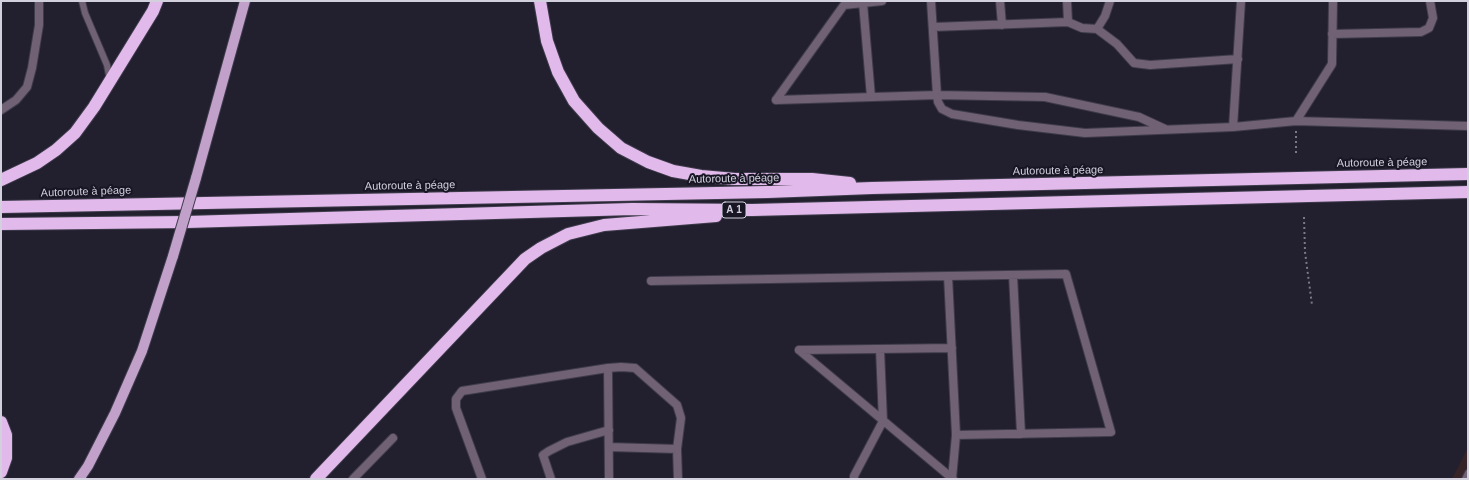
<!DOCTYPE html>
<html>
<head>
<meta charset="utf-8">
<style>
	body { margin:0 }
	#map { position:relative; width:1469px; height:480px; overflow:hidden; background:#221f2f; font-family:Helvetica,sans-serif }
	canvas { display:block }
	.frame { position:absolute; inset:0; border:2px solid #d2d0dc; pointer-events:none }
</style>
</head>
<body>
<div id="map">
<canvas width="1469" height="480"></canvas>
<div class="frame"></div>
</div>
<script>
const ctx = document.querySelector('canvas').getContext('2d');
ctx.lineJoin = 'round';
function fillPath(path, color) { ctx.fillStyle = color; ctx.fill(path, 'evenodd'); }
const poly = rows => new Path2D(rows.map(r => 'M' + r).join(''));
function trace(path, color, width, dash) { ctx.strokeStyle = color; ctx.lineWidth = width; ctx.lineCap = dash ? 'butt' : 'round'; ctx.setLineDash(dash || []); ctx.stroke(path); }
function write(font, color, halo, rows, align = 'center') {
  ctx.font = font + ' Helvetica,sans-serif'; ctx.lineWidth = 4; ctx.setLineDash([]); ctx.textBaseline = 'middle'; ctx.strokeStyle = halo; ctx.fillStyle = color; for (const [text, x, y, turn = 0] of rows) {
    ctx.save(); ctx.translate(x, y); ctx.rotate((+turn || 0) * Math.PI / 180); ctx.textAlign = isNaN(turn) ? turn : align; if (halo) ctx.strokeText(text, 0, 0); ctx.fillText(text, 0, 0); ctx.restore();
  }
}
fillPath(poly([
	[1468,447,1468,479,1452,479]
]), '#362327');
const lane = poly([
	[82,1,85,13,107,65,110,81],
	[1465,479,1468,473]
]);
const street = poly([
	[931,1,937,95,938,102,942,109,952,114,1018,125,1085,133,1233,127,1296,121,1468,126],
	[1000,1,1002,25],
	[1067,1,1068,22],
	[863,3,871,97],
	[933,27,1068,22,1082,28,1097,29,1117,44,1134,63,1150,65,1238,59],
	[1097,29,1105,16,1110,1],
	[1332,34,1421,32,1429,28,1433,18,1430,1],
	[776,100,937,95,1045,97,1139,117,1165,129],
	[776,100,844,5,882,1],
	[1,110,16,100,27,87,32,68,39,25,39,1],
	[1296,121,1332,64,1333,1],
	[1233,127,1241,1],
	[1013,275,1021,434],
	[948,276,956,435,952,479],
	[651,281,1066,274,1111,432,956,435],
	[799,350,953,479],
	[799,350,952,348],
	[609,447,677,449],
	[353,479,393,438],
	[482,479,456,408,456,399,462,391,608,368],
	[551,479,543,455,549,451,567,442,609,430],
	[609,479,608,368,621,367,635,368,677,405,681,418,677,449,678,479],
	[854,479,854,476,883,421,880,349]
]);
const primary = poly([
	[196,178,245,1],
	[79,479,88,466,115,413,142,351,173,256]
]);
const highway = poly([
	[540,1,547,41,558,72,574,101,598,128,621,148,648,162,673,171,701,176,735,179,812,179,850,183],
	[1,180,37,163,56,150,75,133,94,107,153,11,157,1],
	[1,207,768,192,872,188,1468,174],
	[1,224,187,222,632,209,752,210,1468,192],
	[1,422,6,435,6,458,1,472],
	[316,479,525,259,541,248,568,234,604,225,716,216]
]);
trace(lane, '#3e3b4b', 8);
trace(street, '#3e3b4b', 10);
trace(primary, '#3e3b4b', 12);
trace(highway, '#3e3b4b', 14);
trace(poly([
	[1296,131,1296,156],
	[1304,217,1305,252,1312,305]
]), '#7d7a88', 2, [2, 3]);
trace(lane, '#706175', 6);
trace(street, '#706175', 8);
trace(primary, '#c1a1ca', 10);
trace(highway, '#e1baeb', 12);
const primaryBridge = poly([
	[173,256,196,178]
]);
trace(primaryBridge, '#3e3b4b', 12, []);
trace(primaryBridge, '#c1a1ca', 10);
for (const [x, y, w] of [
	[734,210,24]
]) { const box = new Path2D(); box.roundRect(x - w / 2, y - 8, w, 16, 3); ctx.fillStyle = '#181525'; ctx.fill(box); trace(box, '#d2d0dc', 1); }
write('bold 10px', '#d2d0dc', null, [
	["A 1",734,210]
]);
write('11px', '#d2d0dc', '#181525', [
	["Autoroute à péage",1382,163,-1],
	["Autoroute à péage",1058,171,-1],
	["Autoroute à péage",734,179,-1],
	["Autoroute à péage",410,186,-1],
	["Autoroute à péage",86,192,-2]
]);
</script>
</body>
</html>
